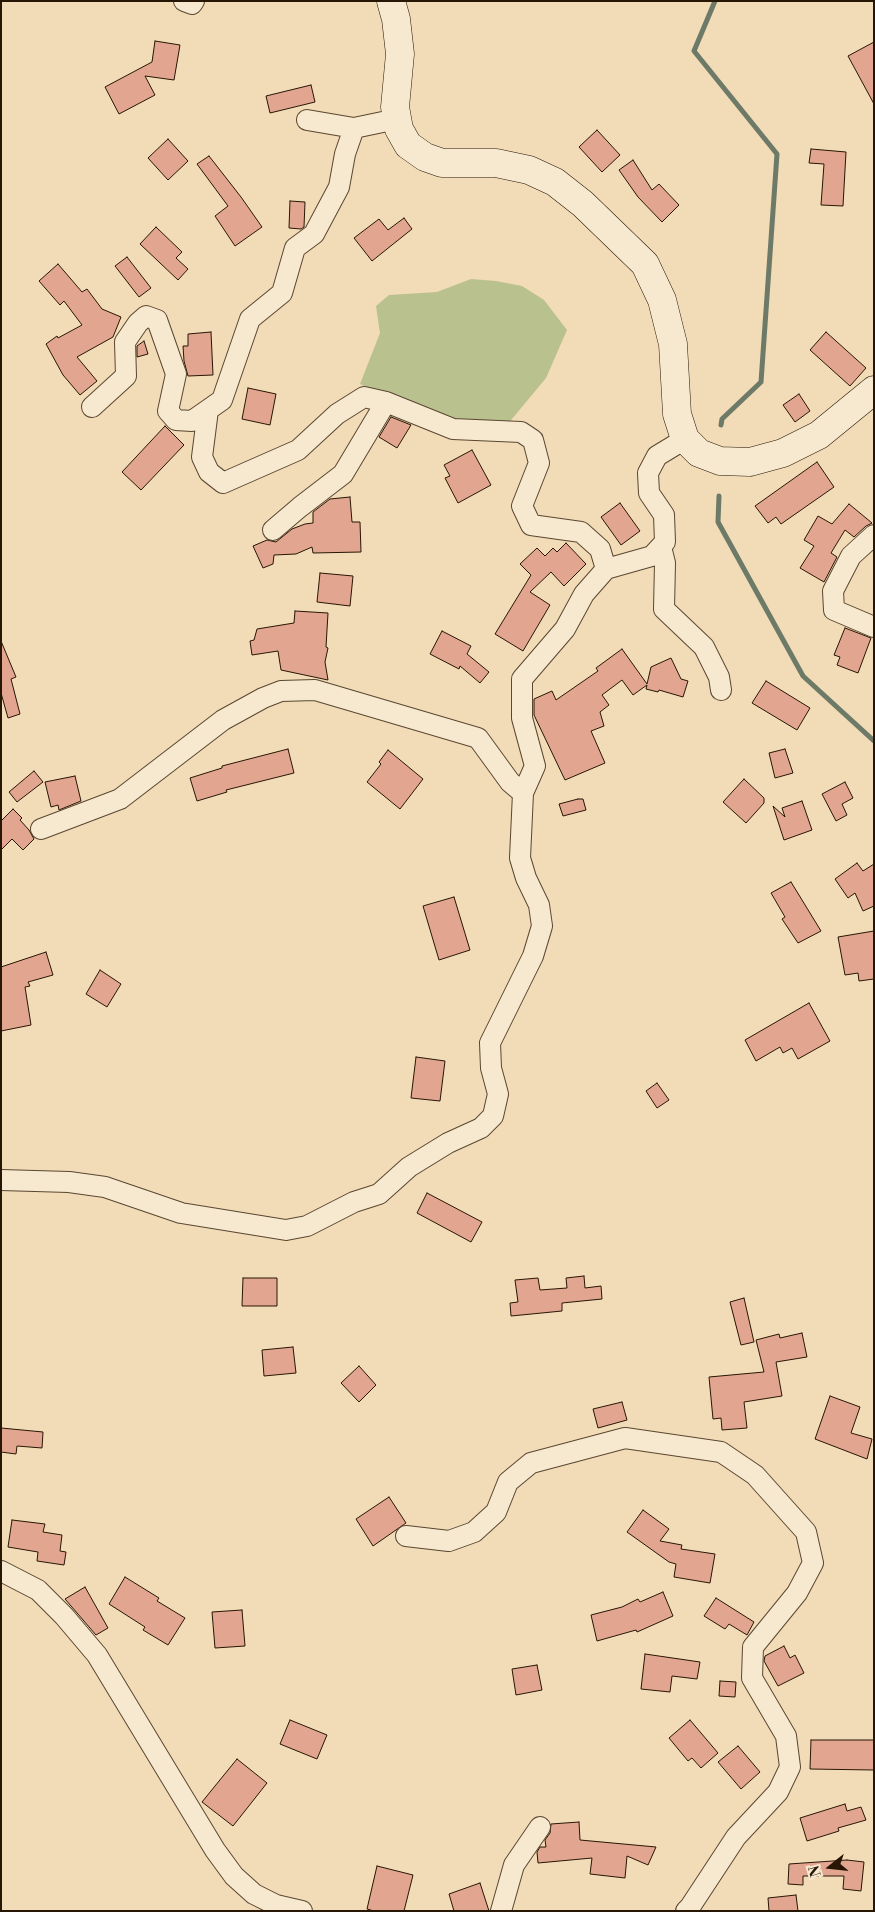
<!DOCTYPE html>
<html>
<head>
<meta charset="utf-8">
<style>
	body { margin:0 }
	#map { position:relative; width:875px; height:1912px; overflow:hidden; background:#f2dbb7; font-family:"Libre Bodoni",serif }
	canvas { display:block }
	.frame { position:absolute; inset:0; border:2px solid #271603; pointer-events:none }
	.north { position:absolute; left:805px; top:1842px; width:50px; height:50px; -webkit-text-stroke:4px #f7e8d0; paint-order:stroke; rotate:254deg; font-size:14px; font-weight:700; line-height:20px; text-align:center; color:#271603 }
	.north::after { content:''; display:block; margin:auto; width:18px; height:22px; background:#271603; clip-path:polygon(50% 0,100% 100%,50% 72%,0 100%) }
</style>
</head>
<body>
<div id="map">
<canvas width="875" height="1912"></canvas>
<div class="frame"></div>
<div class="north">N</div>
</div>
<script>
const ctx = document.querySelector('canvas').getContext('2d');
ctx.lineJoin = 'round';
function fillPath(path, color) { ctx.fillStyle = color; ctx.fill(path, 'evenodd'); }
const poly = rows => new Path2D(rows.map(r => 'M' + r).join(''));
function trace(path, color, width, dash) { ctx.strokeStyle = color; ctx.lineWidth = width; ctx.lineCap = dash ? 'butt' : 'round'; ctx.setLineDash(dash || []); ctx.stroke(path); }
fillPath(poly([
	[471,279,496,281,522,286,544,300,567,330,546,378,507,425,439,421,360,384,380,333,376,306,389,295,437,292]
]), '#b9c18f');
trace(poly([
	[715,1,694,51,777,154,761,382,722,419,721,425],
	[719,496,718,522,803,676,874,741]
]), '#6d7a67', 5);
const building = poly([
	[155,41,180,45,174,80,145,76,155,95,119,114,105,87,152,62,155,41],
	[874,42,874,104,848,56,874,42],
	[311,85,315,102,270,113,266,96,311,85],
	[597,130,620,155,602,172,579,147,597,130],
	[168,139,188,161,168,180,148,158,168,139],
	[811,149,846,152,843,206,821,205,824,164,809,163,811,149],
	[209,156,241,197,262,227,235,246,215,216,228,206,197,164,209,156],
	[633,160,652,190,659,184,679,205,662,222,638,197,619,170,633,160],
	[290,201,305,202,304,227,301,229,289,228,290,201],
	[404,218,412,229,372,261,354,238,379,219,388,230,404,218],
	[156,227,182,252,176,258,188,269,178,280,140,244,156,227],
	[127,257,151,288,139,297,115,266,127,257],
	[58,264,82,292,87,289,102,309,121,317,113,337,77,357,97,381,80,395,63,375,46,344,57,336,58,338,82,325,64,301,60,305,39,281,58,264],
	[211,332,213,375,188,376,184,361,183,346,188,346,188,334,211,332],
	[826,332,866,368,850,386,810,350,826,332],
	[144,341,148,354,137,357,137,346,144,341],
	[248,388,276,394,270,425,242,419,248,388],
	[799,394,810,411,795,422,783,405,799,394],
	[391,417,411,425,397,448,379,437,391,417],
	[165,426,184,445,141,490,122,472,165,426],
	[472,450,491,485,458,503,445,478,450,476,444,465,472,450],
	[817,462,834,487,781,524,776,517,768,523,755,506,817,462],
	[350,497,352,522,360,522,361,552,313,553,312,547,296,554,274,555,273,564,263,568,253,546,267,540,276,542,292,529,305,524,313,523,313,512,330,499,350,497],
	[620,503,640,531,621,545,601,517,620,503],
	[849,504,872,523,866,526,854,537,845,530,831,553,837,557,824,582,800,568,814,546,804,540,818,516,832,524,849,504],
	[566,543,586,564,564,586,551,572,530,592,550,605,523,651,495,634,531,575,520,564,537,548,545,556,553,548,557,552,566,543],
	[320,573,353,576,350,606,317,602,320,573],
	[295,611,328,613,326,647,328,648,325,662,328,680,281,670,278,651,252,655,250,641,254,640,257,629,294,623,295,611],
	[845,628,871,638,858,673,837,665,840,657,834,655,845,628],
	[442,631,471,646,467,654,489,672,480,683,460,666,459,669,430,654,442,631],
	[1,641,16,677,11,679,20,714,8,718,1,693,1,641],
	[622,649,647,684,651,667,671,658,681,679,688,681,683,697,659,690,658,692,646,689,647,685,633,695,622,680,602,695,609,705,600,712,604,726,591,731,605,763,565,780,534,715,534,699,552,691,556,700,598,671,596,668,622,649],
	[766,681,810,708,797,730,752,703,766,681],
	[288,749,294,773,226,790,227,792,197,801,190,778,222,768,222,766,288,749],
	[785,749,793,773,775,778,769,753,785,749],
	[388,750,423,779,400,809,367,782,381,764,379,762,388,750],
	[34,771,43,782,17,802,9,792,34,771],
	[75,776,81,801,59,810,58,805,51,807,45,782,75,776],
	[744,779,764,798,764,803,746,823,723,802,744,779],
	[845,782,853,798,842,804,847,815,836,821,822,794,845,782],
	[578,799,583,799,586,810,563,816,559,804,578,799],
	[802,801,812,830,784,840,773,806,785,817,782,808,802,801],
	[13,809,22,818,20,820,29,830,34,839,23,850,12,839,1,850,1,821,13,809],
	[857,863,863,871,874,864,874,906,863,911,855,893,848,898,835,879,857,863],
	[791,882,821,931,798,943,782,919,785,917,771,893,791,882],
	[454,897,470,950,439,960,423,906,454,897],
	[874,931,874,979,859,981,858,973,845,975,838,937,874,931],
	[46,952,53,975,28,982,30,986,25,987,31,1025,1,1031,1,967,46,952],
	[100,970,121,984,107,1007,86,994,100,970],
	[809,1003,830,1041,798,1059,792,1048,783,1053,780,1047,756,1061,745,1040,809,1003],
	[416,1057,445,1061,440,1101,411,1098,416,1057],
	[657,1083,669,1100,657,1108,646,1091,657,1083],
	[427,1193,482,1222,471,1242,417,1213,427,1193],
	[584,1276,585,1288,601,1286,602,1299,562,1303,562,1311,511,1316,510,1303,518,1302,515,1280,538,1278,540,1290,567,1288,566,1278,584,1276],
	[243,1278,277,1278,277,1306,242,1306,243,1278],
	[744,1298,754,1342,741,1345,730,1302,744,1298],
	[802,1333,807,1357,776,1362,782,1396,744,1402,747,1428,722,1430,721,1418,713,1419,709,1377,764,1372,756,1340,779,1334,780,1338,802,1333],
	[293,1347,296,1373,264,1376,262,1350,293,1347],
	[359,1366,376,1385,359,1402,341,1383,359,1366],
	[830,1396,860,1407,851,1433,872,1439,867,1459,815,1439,830,1396],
	[622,1402,627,1420,598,1428,593,1409,622,1402],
	[1,1428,43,1432,42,1448,17,1446,16,1454,1,1452,1,1428],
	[389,1497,406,1523,373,1546,356,1519,389,1497],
	[643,1510,669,1529,660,1541,682,1545,681,1549,715,1554,710,1583,674,1577,676,1564,669,1562,627,1532,643,1510],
	[12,1520,45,1524,43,1532,62,1535,60,1551,66,1552,64,1565,37,1561,38,1552,8,1547,12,1520],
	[125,1577,159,1598,157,1601,185,1618,168,1645,143,1630,145,1627,109,1604,125,1577],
	[85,1587,108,1628,96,1635,65,1599,85,1587],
	[663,1592,673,1616,637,1632,636,1630,597,1641,591,1615,622,1607,638,1599,640,1602,663,1592],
	[716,1598,754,1622,747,1635,729,1624,725,1629,704,1616,716,1598],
	[242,1610,245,1646,215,1648,212,1612,242,1610],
	[784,1646,790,1658,795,1655,804,1673,778,1686,764,1661,765,1656,784,1646],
	[645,1654,700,1662,697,1679,672,1676,670,1692,641,1689,645,1654],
	[537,1665,542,1690,516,1695,512,1669,537,1665],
	[720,1681,736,1682,735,1697,719,1696,720,1681],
	[290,1720,327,1735,317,1759,280,1744,290,1720],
	[690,1720,718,1753,701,1768,692,1758,688,1761,669,1738,690,1720],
	[811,1740,874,1740,874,1770,810,1769,811,1740],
	[738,1746,760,1772,741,1789,718,1762,738,1746],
	[237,1759,267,1783,233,1826,202,1802,237,1759],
	[845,1804,847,1811,861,1807,866,1820,838,1828,839,1831,807,1841,800,1818,845,1804],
	[579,1822,580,1840,656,1847,648,1865,627,1856,625,1878,590,1874,592,1858,538,1863,537,1852,540,1847,546,1847,545,1840,550,1833,551,1824,579,1822],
	[847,1860,864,1862,861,1891,843,1889,844,1876,803,1876,803,1885,788,1884,789,1864,847,1860],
	[377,1866,413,1875,404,1911,374,1911,367,1909,377,1866],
	[480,1883,489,1911,454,1911,449,1894,480,1883],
	[796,1895,798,1911,769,1911,768,1898,796,1895]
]);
fillPath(building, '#e2a590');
trace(building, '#271603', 1);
const street = poly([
	[184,1,192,4,194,1],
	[307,120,354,128,397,119],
	[92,407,126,376,125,342,138,323,146,316,157,320,176,374,168,411,176,420,192,421,222,400,250,319,282,293,295,248,314,234,339,187,345,154,354,128],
	[208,410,202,457,209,472,223,483,298,450,337,414,364,397,386,402,453,429,521,432,533,440,539,463,522,506,531,525,581,532,600,549,606,569],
	[273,530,300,507,343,474,386,402],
	[874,535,851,556,833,591,834,610,874,627],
	[661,547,665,563,664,609,704,647,719,677,721,690],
	[41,829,120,799,223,720,263,698,281,691,315,690,478,738,510,782,523,793],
	[1,1180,69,1182,105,1187,181,1213,286,1230,307,1226,354,1202,379,1194,409,1167,448,1143,481,1128,493,1116,498,1094,491,1068,490,1043,533,956,542,926,539,905,526,878,520,858,523,793,535,766,522,718,522,679,565,629,584,594,606,569,652,556,665,542,664,515,649,493,648,473,657,456,685,439],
	[406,1536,449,1541,474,1532,496,1512,508,1482,531,1463,625,1438,721,1452,755,1475,806,1532,813,1563,797,1593,753,1647,752,1678,786,1736,790,1767,778,1792,736,1837,690,1907,686,1911],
	[1,1571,38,1590,64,1616,97,1655,215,1850,234,1876,254,1894,276,1905,302,1911],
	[501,1911,514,1865,540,1827]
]);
const secondary = poly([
	[391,1,396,19,400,54,395,107,399,129,408,145,425,157,442,163,496,163,529,170,555,182,583,204,645,264,662,300,673,344,677,414,685,439,699,453,720,461,750,462,783,453,819,435,874,390]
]);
trace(street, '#5a4730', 22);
trace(secondary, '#271603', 29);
trace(street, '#f7e8d0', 20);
trace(secondary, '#f7e8d0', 28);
</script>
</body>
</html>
